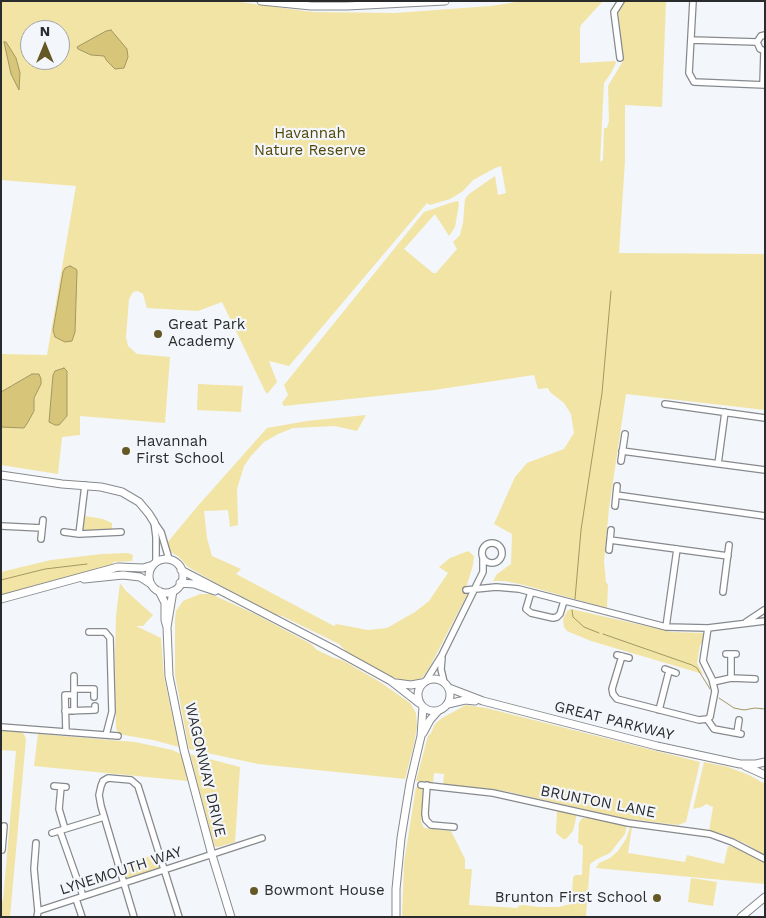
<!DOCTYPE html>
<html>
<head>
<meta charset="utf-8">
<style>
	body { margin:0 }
	#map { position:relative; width:766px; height:918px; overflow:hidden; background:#f3f6fa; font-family:"Work Sans",sans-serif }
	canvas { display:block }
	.frame { position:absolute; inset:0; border:2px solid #2a2b2c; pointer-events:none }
	.north { position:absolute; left:20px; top:20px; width:50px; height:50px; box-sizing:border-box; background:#f3f6fa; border:1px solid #a3a5a8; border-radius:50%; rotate:0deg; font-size:14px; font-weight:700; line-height:20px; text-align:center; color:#2a2b2c }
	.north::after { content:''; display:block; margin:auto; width:18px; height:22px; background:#645926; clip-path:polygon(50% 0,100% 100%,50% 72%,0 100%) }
</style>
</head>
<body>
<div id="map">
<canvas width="766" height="918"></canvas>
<div class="frame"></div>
<div class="north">N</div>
</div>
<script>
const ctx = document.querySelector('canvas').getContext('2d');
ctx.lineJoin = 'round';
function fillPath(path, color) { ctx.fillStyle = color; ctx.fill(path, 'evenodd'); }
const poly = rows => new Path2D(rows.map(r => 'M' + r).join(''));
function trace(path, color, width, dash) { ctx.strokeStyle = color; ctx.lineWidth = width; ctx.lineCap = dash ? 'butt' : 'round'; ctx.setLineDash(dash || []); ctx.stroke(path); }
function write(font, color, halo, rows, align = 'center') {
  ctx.font = font + ' "Work Sans",sans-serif'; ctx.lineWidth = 4.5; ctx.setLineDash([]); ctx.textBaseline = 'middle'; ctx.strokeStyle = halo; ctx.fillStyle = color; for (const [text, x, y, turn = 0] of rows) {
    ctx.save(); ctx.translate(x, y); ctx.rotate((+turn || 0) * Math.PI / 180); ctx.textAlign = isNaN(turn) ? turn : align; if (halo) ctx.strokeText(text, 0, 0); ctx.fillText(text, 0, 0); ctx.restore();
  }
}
fillPath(poly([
	[1,1,233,1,312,12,395,13,491,6,523,1,603,1,581,25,580,29,580,63,615,61,616,63,611,73,604,83,600,162,603,160,604,128,607,128,609,121,608,86,623,61,618,10,624,1,666,1,662,107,625,105,625,160,619,253,765,254,765,410,626,394,609,508,604,561,606,583,608,584,607,608,524,585,505,581,493,581,497,574,511,564,512,534,494,524,515,477,527,463,564,449,574,433,571,414,564,403,550,392,548,388,538,389,534,375,434,390,284,406,282,403,288,395,284,385,424,212,453,202,458,201,459,204,455,227,449,236,435,214,404,249,433,273,436,273,457,249,453,242,460,235,463,223,465,199,469,194,495,176,498,195,506,193,501,166,495,168,473,180,463,191,450,199,430,205,427,203,289,366,269,361,277,382,267,394,265,391,222,302,198,311,147,308,143,294,138,291,133,292,129,299,126,337,128,346,137,354,170,357,165,423,80,416,80,435,62,437,58,474,1,465,1,354,47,355,76,186,1,180],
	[30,30,60,30,60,60,30,60],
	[198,384,243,386,241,412,197,410],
	[366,415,357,431,335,426,293,428,278,434,264,442,251,456,244,466,237,489,238,525,230,527,228,510,204,511,207,538,212,556,241,569,236,574,334,626,336,624,368,630,387,628,415,612,429,601,448,573,439,567,450,558,468,551,474,556,473,565,465,591,468,593,428,670,422,678,415,681,406,682,386,675,348,653,339,644,282,616,277,615,216,583,188,567,179,557,171,552,167,543,196,508,267,428,307,421],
	[85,516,103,519,112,523,112,530,84,532,82,530,83,517],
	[128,553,133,555,132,561,113,562,114,565,104,568,1,595,1,572,51,560,102,554],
	[120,583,126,591,153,615,143,626,136,626,161,638,164,677,179,747,153,740,118,734,116,727,115,655,116,616],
	[200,594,211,594,255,614,311,644,317,650,334,658,342,660,380,682,410,703,416,713,417,726,414,744,405,779,258,764,189,749,175,675,175,620,176,611,183,601],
	[571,609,672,632,703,633,704,640,700,645,697,663,703,674,591,641,567,631,564,627,563,620,567,611],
	[466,705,486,708,700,762,686,822,678,825,622,818,505,791,443,784,444,774,434,773,433,784,416,781,428,736,431,733,435,724,442,718],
	[1,729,19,731,24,734,26,739,10,917,1,917,1,901,3,901,16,751,1,750],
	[38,734,135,742,172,750,181,754,188,781,34,766],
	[190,754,240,767,235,842,218,847,214,846],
	[704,762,728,767,749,775,765,784,765,856,746,844,723,834,709,831,713,807,706,804,702,807,693,809],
	[416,787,423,788,421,822,424,828,451,831,465,859,465,869,472,869,469,905,518,908,518,906,523,905,539,907,558,907,571,904,573,878,575,875,582,875,583,846,578,843,579,823,582,818,590,818,627,825,625,834,610,853,597,859,590,864,586,917,402,917,404,863],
	[557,810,577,814,573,831,566,839,563,839,556,833],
	[630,827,632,827,628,853,685,862,687,855,724,864,728,846,736,847,765,862,765,884,596,868,599,863,610,858,618,851,626,839],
	[156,854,161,869,126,880,121,865],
	[691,878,717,882,713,906,688,902]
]), '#f1e4a5');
const water = poly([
	[111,30,127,49,128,57,124,68,115,69,107,61,104,56,91,55,78,49,77,47,106,31,111,30],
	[4,42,6,42,16,58,20,73,19,90,11,74,4,42],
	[70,266,76,269,77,271,75,332,72,341,65,342,55,337,53,330,63,272,65,268,70,266],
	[64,368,67,371,67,416,59,425,55,425,49,422,53,375,55,371,64,368],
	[32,374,39,374,41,379,41,384,34,398,34,411,28,422,24,428,1,427,1,392,32,374]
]);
fillPath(water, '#d7c679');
trace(water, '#a39862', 1);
trace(poly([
	[1,580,45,569,87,564],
	[575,599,581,530,602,393,611,291],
	[572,610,573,617,584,627,599,633],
	[603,634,692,665,697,668,710,689],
	[719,698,734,708,744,710,755,708,765,709]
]), '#a39862', 1);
const minor = poly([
	[693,1,689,73,694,82,765,85],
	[765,35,761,36,757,42,760,49,765,51],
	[691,40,757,42],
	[620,58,614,12,621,1],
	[763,85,764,51],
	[665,404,765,418],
	[622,451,765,470],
	[621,461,625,434],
	[718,464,725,412],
	[616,495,765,516],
	[615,506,617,486],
	[154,522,161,532,169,559],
	[154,522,156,537,156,562],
	[1,526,42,528],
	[64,532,79,534,121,532],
	[79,534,85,485],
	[41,539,43,520],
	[610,540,728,556],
	'482 553a10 10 0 1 1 20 0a10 10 0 1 1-20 0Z',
	[609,550,611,530],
	[466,590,496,587,519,589,666,627,708,628,765,621],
	[531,592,526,609,531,613,553,618,557,617,560,614,564,601],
	[723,592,729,545],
	[746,622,764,610],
	[666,627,677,549],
	[89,632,105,632,110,638,112,712,106,735],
	[726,654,736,654],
	[617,655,629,658],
	[622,656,612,689,613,694,617,699,699,720,707,719,710,717,715,691,712,679,703,661,708,628],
	[442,658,441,669,444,682],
	[665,669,676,673],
	[74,676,74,711],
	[731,678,731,654],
	[427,679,442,655,478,582,483,572,483,558],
	[713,682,731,678,755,679],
	[74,689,94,689,94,697],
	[659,710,669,671],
	[65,711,95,710,95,706],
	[707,719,714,729,741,734],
	[1,727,118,736],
	[66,732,65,695,74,695],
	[737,733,739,720],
	[421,785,493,793,628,823,710,834,732,842,765,859],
	[427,785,425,814,426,820,431,825,454,827],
	[54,786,66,787],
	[61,787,59,809,65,829],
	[60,831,83,896],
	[52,833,104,817],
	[36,843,34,869,38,911,37,917],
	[2,850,4,826],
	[76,899,82,917],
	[38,911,262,838],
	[134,917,101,806,99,795,101,786,103,781,108,778,131,780,138,786,179,917]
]);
const tertiary = poly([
	[261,1,311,6,347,6,445,1],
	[1,475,62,484,101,487,122,492,139,502,149,514,154,522],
	'149 576a17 17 0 1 1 34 0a17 17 0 1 1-34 0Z',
	[181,570,333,649,391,681,419,703],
	[84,579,123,575,140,577,151,584],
	[180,583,194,584,215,591],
	[159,591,165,603,165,620,167,627],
	[173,591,167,627,169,676,184,750,212,855,231,917],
	[1,599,118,567,143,568,153,565],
	'418 695a16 16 0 1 1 32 0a16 16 0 1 1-32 0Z',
	[396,683,411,685,422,683],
	[449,688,483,701,657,746,740,764,756,764,765,762],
	[448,704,465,700,475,701],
	[423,733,430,720,438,711],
	[745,766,765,775],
	[396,917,396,889,401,838,410,783,421,736,423,707],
	[741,917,765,897]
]);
trace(minor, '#878a8d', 8);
trace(tertiary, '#878a8d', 9);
trace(minor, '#fff', 5.5);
trace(tertiary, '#fff', 7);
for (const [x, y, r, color] of [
	[158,334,5,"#645926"],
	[126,451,5,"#645926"],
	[254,891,5,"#645926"],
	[657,898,5,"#645926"]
]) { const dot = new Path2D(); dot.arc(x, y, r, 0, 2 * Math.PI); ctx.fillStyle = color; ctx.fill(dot); trace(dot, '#f3f6fa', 2); }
write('15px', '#524708', '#f3f6fa', [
	["Havannah",310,134],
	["Nature Reserve",310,151]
]);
write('15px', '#2a2b2c', '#f3f6fa', [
	["Great Park",168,325],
	["Academy",168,342],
	["Havannah",136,442],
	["First School",136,459],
	["Bowmont House",264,891],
	["Brunton First School",647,898,"right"]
], 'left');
write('15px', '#2a2b2c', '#f3f6fa', [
	["GREAT PARKWAY",614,721,14],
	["WAGONWAY DRIVE",205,770,77],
	["BRUNTON LANE",598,802,11],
	["LYNEMOUTH WAY",121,871,-18]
]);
</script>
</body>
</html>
